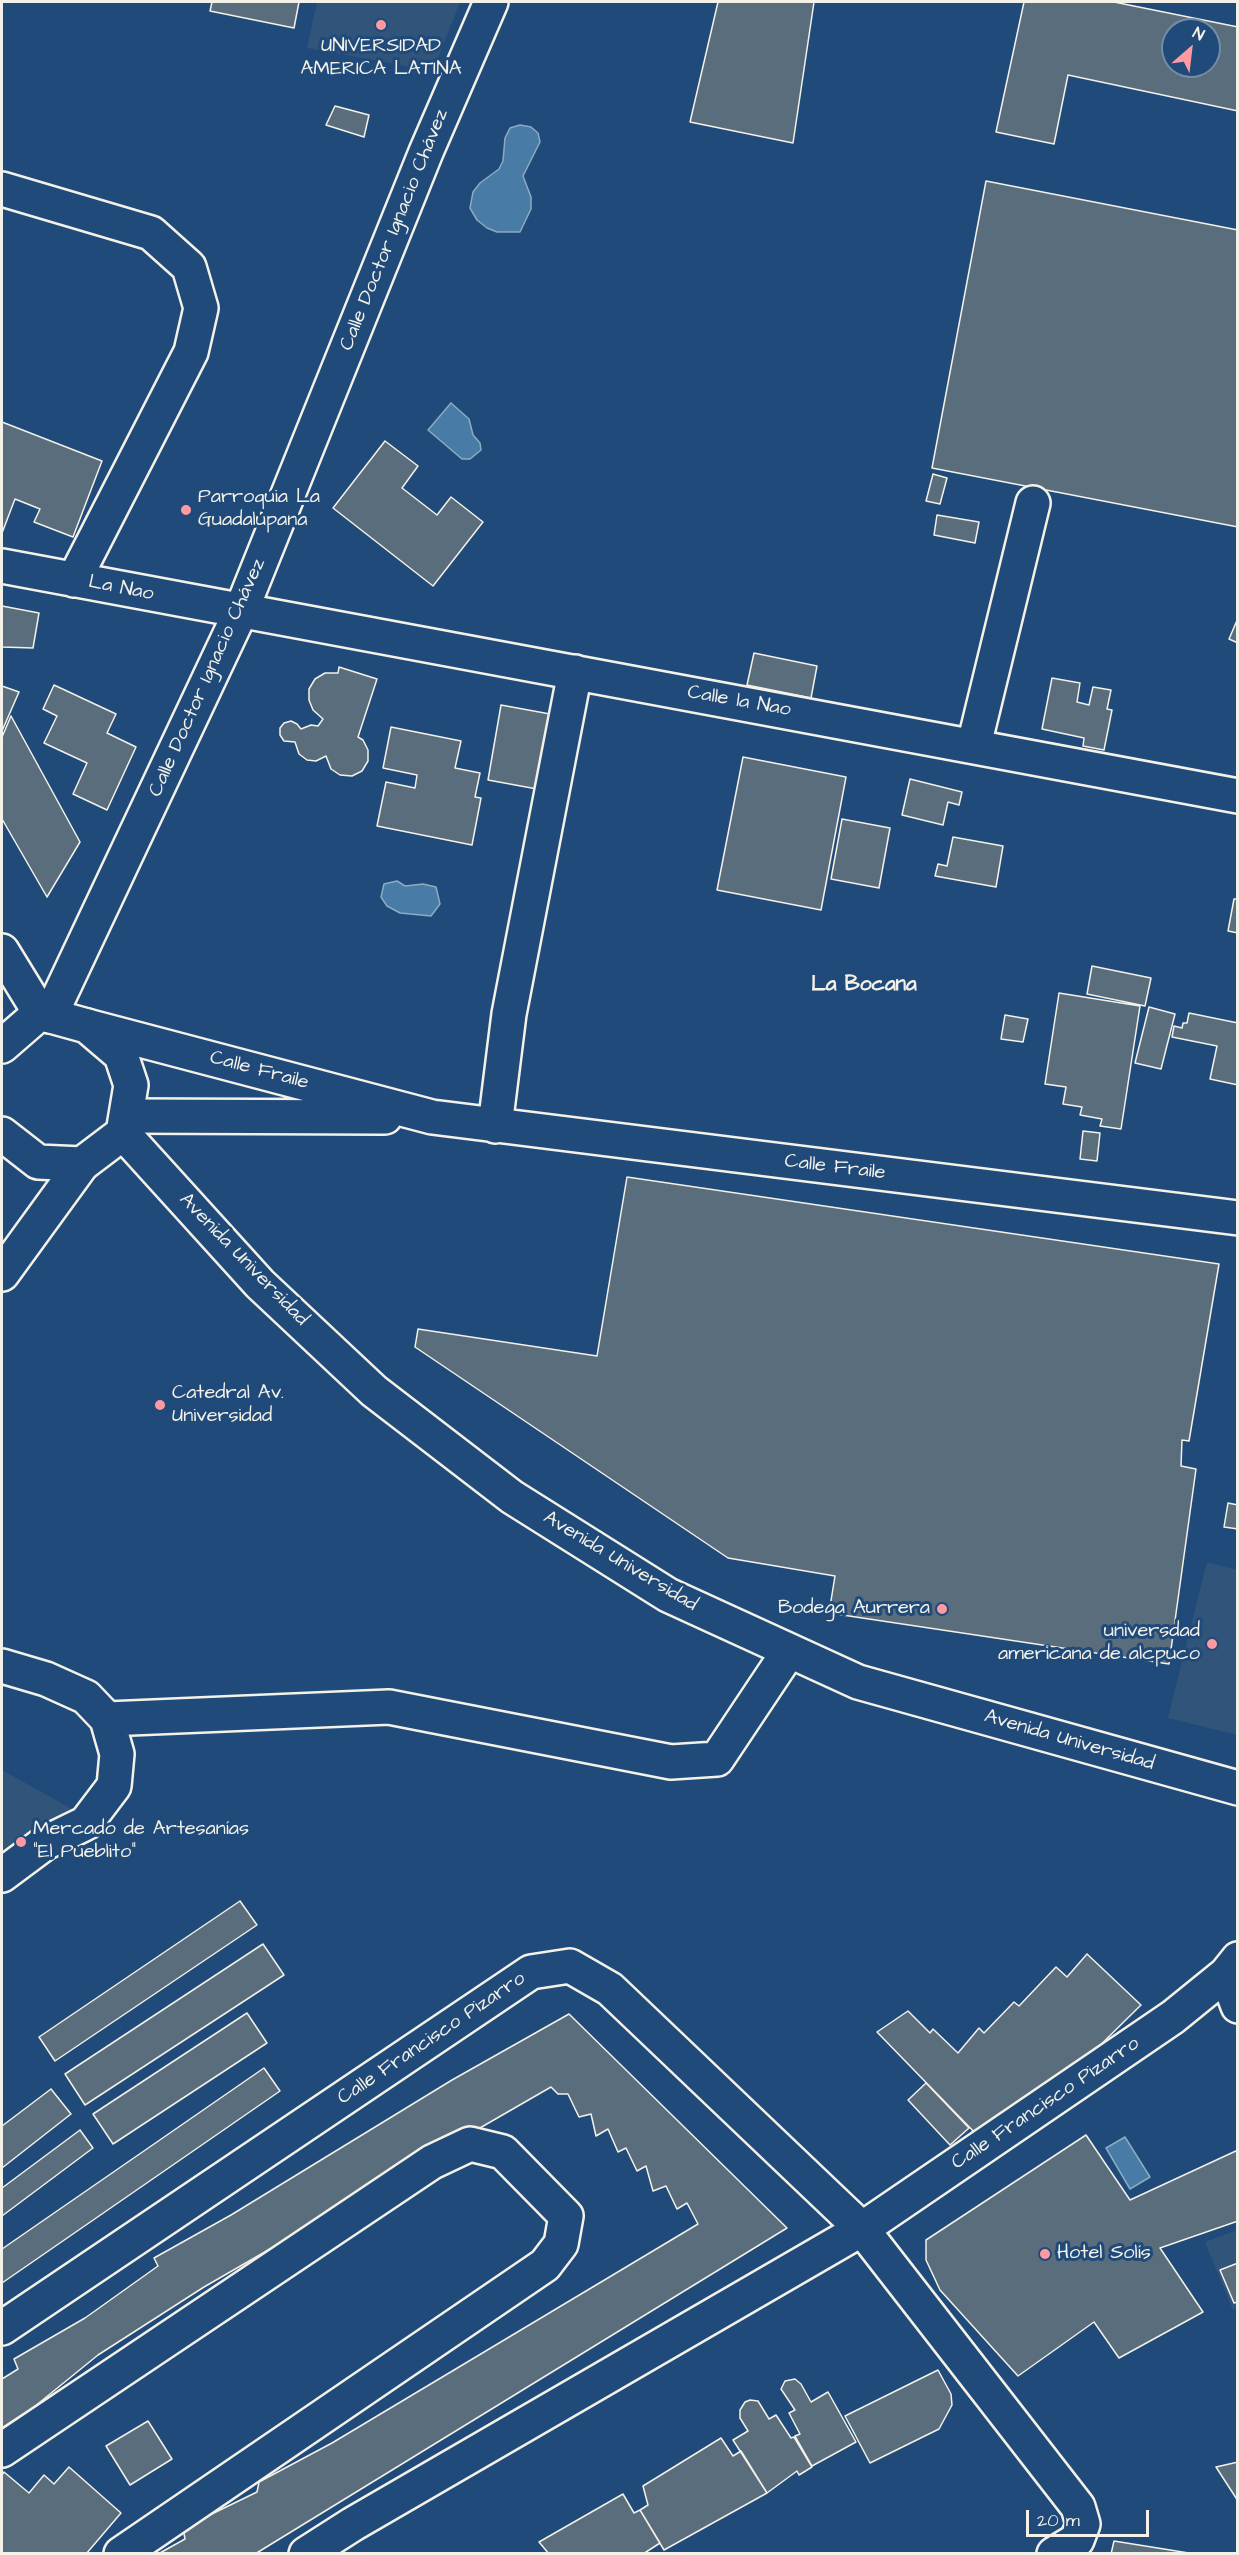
<!DOCTYPE html>
<html>
<head>
<meta charset="utf-8">
<style>
	body { margin:0 }
	#map { position:relative; width:1239px; height:2555px; overflow:hidden; background:#1f4a7a; font-family:"Architects Daughter",sans-serif }
	canvas { display:block }
	.frame { position:absolute; inset:0; border:3px solid #f4f1e8; pointer-events:none }
	.north { position:absolute; left:1161px; top:18px; width:60px; height:60px; box-sizing:border-box; background:#1f4a7a; border:2px solid #748da6; border-radius:50%; rotate:28deg; font-size:16px; font-weight:700; line-height:24px; text-align:center; color:#f4f1e8 }
	.north::after { content:''; display:block; margin:auto; width:21px; height:27px; background:#ff9aa2; clip-path:polygon(50% 0,100% 100%,50% 72%,0 100%) }
	.scale { position:absolute; left:1026px; top:2510px; width:123px; height:27px; box-sizing:border-box; border:3px solid #f4f1e8; border-top:0; padding-left:8px; font-size:18px; line-height:21px; white-space:nowrap; color:#f4f1e8; -webkit-text-stroke:4px #1f4a7a; paint-order:stroke }
</style>
</head>
<body>
<div id="map">
<canvas width="1239" height="2555"></canvas>
<div class="frame"></div>
<div class="north">N</div>
<div class="scale">20 m</div>
</div>
<script>
const ctx = document.querySelector('canvas').getContext('2d');
ctx.lineJoin = 'round';
function fillPath(path, color) { ctx.fillStyle = color; ctx.fill(path, 'evenodd'); }
const poly = rows => new Path2D(rows.map(r => 'M' + r).join(''));
function trace(path, color, width, dash) { ctx.strokeStyle = color; ctx.lineWidth = width; ctx.lineCap = dash ? 'butt' : 'round'; ctx.setLineDash(dash || []); ctx.stroke(path); }
function write(font, color, halo, rows, align = 'center') {
  ctx.font = font + ' "Architects Daughter",sans-serif'; ctx.lineWidth = 6; ctx.setLineDash([]); ctx.textBaseline = 'middle'; ctx.strokeStyle = halo; ctx.fillStyle = color; for (const [text, x, y, turn = 0] of rows) {
    ctx.save(); ctx.translate(x, y); ctx.rotate((+turn || 0) * Math.PI / 180); ctx.textAlign = isNaN(turn) ? turn : align; if (halo) ctx.strokeText(text, 0, 0); ctx.fillText(text, 0, 0); ctx.restore();
  }
}
fillPath(poly([
	[317,2,460,2,433,71,307,48],
	[1207,1562,1237,1570,1237,1735,1168,1718],
	[2,1770,81,1814,2,1871],
	[1237,2230,1237,2308,1233,2310,1205,2242]
]), '#31547b');
const water = poly([
	[520,125,531,127,538,133,540,142,523,176,531,197,531,209,520,232,497,232,487,228,477,220,470,208,473,192,480,183,499,169,503,161,505,138,510,128,520,125],
	[451,403,469,419,473,435,480,443,481,450,470,459,462,459,428,430,451,403],
	[397,881,405,886,423,884,436,887,440,904,431,916,400,913,387,906,381,897,384,884,397,881],
	[1125,2137,1150,2177,1130,2189,1106,2148,1125,2137]
]);
fillPath(water, '#487ca6');
trace(water, '#8dabc0', 1.5);
const building = poly([
	[212,2,299,2,294,28,210,11,212,2],
	[718,2,814,2,793,143,690,122,718,2],
	[1024,2,1114,2,1238,27,1238,111,1068,75,1054,144,996,132,1024,2],
	[1173,30,1209,30,1209,66,1173,66,1173,30],
	[335,106,369,115,364,137,326,125,335,106],
	[986,181,1238,230,1238,527,932,468,986,181],
	[2,422,102,461,73,537,34,522,40,509,15,499,2,533,2,422],
	[385,441,418,466,402,488,437,515,451,497,483,522,433,586,333,508,385,441],
	[933,474,947,478,940,504,926,501,933,474],
	[937,515,979,522,975,543,934,535,937,515],
	[2,606,39,613,33,648,2,647,2,606],
	[1238,618,1238,643,1229,639,1238,618],
	[754,653,817,666,811,698,747,685,754,653],
	[339,667,377,679,358,737,363,740,368,750,368,761,362,771,352,776,340,775,331,769,326,756,316,761,307,760,299,754,295,742,284,741,280,735,280,728,284,723,291,721,297,724,301,729,311,725,318,726,323,719,313,710,309,700,309,689,315,679,325,673,338,673,339,667],
	[1052,678,1080,683,1077,702,1089,705,1093,687,1111,690,1107,709,1112,710,1104,750,1083,746,1084,738,1042,729,1052,678],
	[54,685,116,714,107,733,136,747,107,810,73,794,87,763,44,743,57,716,43,709,54,685],
	[2,686,19,692,2,731,2,686],
	[501,705,550,714,537,789,488,780,501,705],
	[11,716,80,842,47,897,2,819,2,737,11,716],
	[391,727,461,741,455,768,480,773,475,797,481,798,472,845,377,826,386,782,415,788,417,775,383,768,391,727],
	[743,757,846,777,821,910,717,890,743,757],
	[910,779,962,792,959,805,948,802,943,825,902,815,910,779],
	[842,819,890,828,879,888,831,879,842,819],
	[953,837,1003,846,996,887,935,876,938,864,947,866,953,837],
	[1234,899,1238,899,1238,933,1228,931,1234,899],
	[1092,966,1151,978,1145,1006,1087,994,1092,966],
	[1059,993,1140,1006,1121,1129,1100,1126,1102,1119,1080,1115,1082,1107,1063,1104,1066,1087,1045,1084,1059,993],
	[1149,1007,1175,1014,1161,1069,1135,1063,1149,1007],
	[1189,1013,1238,1023,1238,1085,1210,1079,1217,1046,1172,1037,1174,1026,1182,1028,1183,1023,1187,1023,1189,1013],
	[1005,1015,1028,1019,1023,1042,1001,1039,1005,1015],
	[1083,1131,1100,1133,1097,1161,1080,1159,1083,1131],
	[627,1177,1219,1264,1189,1441,1182,1440,1181,1466,1196,1469,1169,1664,829,1613,835,1576,728,1558,415,1347,418,1329,597,1356,627,1177],
	[1228,1503,1238,1505,1238,1529,1224,1527,1228,1503],
	[240,1901,257,1925,55,2061,39,2037,240,1901],
	[263,1944,284,1975,85,2105,65,2074,263,1944],
	[1087,1954,1141,2005,1078,2067,1073,2063,1060,2081,1055,2076,1032,2103,1006,2120,1000,2115,979,2137,877,2032,908,2011,930,2033,933,2029,958,2053,979,2028,984,2033,1014,2002,1019,2006,1056,1967,1067,1977,1087,1954],
	[247,2013,267,2043,113,2144,93,2114,247,2013],
	[569,2014,787,2228,255,2554,158,2554,185,2539,183,2528,257,2492,259,2482,332,2443,698,2224,687,2203,677,2209,666,2186,653,2191,646,2166,637,2171,626,2148,618,2152,608,2129,596,2136,591,2114,579,2117,568,2094,558,2094,551,2087,204,2287,98,2355,34,2407,2,2428,2,2379,18,2369,14,2359,85,2318,158,2266,154,2258,231,2215,452,2080,569,2014],
	[264,2068,280,2091,2,2283,2,2249,264,2068],
	[926,2083,969,2128,950,2145,908,2100,926,2083],
	[51,2089,71,2114,2,2168,2,2126,51,2089],
	[80,2130,93,2148,2,2216,2,2188,80,2130],
	[1086,2135,1130,2200,1238,2150,1238,2221,1160,2248,1203,2312,1119,2358,1094,2322,1018,2376,940,2290,926,2260,926,2240,1086,2135],
	[1238,2263,1238,2302,1234,2303,1220,2270,1238,2263],
	[938,2370,951,2394,952,2405,939,2429,870,2463,845,2416,938,2370],
	[795,2379,801,2384,811,2402,828,2392,856,2442,812,2466,795,2436,800,2434,789,2413,795,2410,781,2389,785,2381,795,2379],
	[750,2400,758,2401,769,2419,776,2415,791,2438,794,2437,812,2467,799,2475,797,2471,767,2493,733,2440,748,2431,740,2418,740,2410,745,2402,750,2400],
	[148,2421,172,2459,130,2485,106,2446,148,2421],
	[721,2438,733,2456,741,2451,767,2493,664,2550,640,2510,648,2505,643,2486,721,2438],
	[1238,2462,1238,2501,1216,2467,1238,2462],
	[69,2467,121,2513,86,2554,2,2554,2,2475,4,2472,29,2493,44,2475,54,2484,69,2467],
	[623,2494,634,2513,640,2510,660,2543,643,2554,549,2554,539,2542,623,2494],
	[1114,2541,1195,2554,1111,2554,1114,2541]
]);
fillPath(building, '#5a6d7c');
trace(building, '#f4f1e8', 1.5);
const minor = poly([
	[2,189,151,233,189,267,201,308,191,352,74,580],
	[2,566,1238,796],
	[974,745,1033,503],
	[50,1016,241,611,426,152,491,2],
	[87,1026,432,1117,1238,1218],
	[128,1116,385,1117],
	[495,1126,509,1014,575,672],
	[2,1274,82,1164],
	[2,1666,46,1679,86,1697,107,1719,117,1754,114,1786,86,1823,45,1843,2,1875],
	[107,1719,389,1707,671,1762,717,1759,789,1651],
	[1226,1974,1238,2006],
	[2,2328,531,1972,570,1966,610,1989,862,2229,1078,2507,1083,2524,1077,2540,1054,2554],
	[2,2450,432,2162,470,2144,503,2152,566,2216,561,2244,545,2265,121,2554],
	[306,2554,353,2524,862,2229,1173,2017,1226,1974,1238,1959]
]);
const major = poly([
	[2,951,40,1013,87,1026,121,1055,131,1085,123,1133,82,1164,38,1162,2,1134],
	[2,1046,40,1013],
	[123,1133,260,1284,374,1391,512,1497,668,1595,858,1682,1238,1788]
]);
trace(minor, '#f4f1e8', 38);
trace(major, '#f4f1e8', 38);
trace(minor, '#1f4a7a', 33);
trace(major, '#1f4a7a', 33);
for (const [x, y, r, color] of [
	[381,25,6,"#ff9aa2"],
	[186,510,6,"#ff9aa2"],
	[160,1405,6,"#ff9aa2"],
	[942,1609,6,"#ff9aa2"],
	[1212,1644,6,"#ff9aa2"],
	[21,1842,6,"#ff9aa2"],
	[1045,2254,6,"#ff9aa2"]
]) { const dot = new Path2D(); dot.arc(x, y, r, 0, 2 * Math.PI); ctx.fillStyle = color; ctx.fill(dot); trace(dot, '#1f4a7a', 2); }
write('20px', '#f4f1e8', '#1f4a7a', [
	["UNIVERSIDAD",381,47,"center"],
	["AMERICA LATINA",381,70,"center"],
	["Parroquia La",198,498],
	["Guadalupana",198,521],
	["Catedral Av.",172,1394],
	["Universidad",172,1417],
	["Bodega Aurrera",930,1609,"right"],
	["universdad",1200,1632,"right"],
	["americana de alcpuco",1200,1655,"right"],
	["Mercado de Artesanías",33,1830],
	["\"El Pueblito\"",33,1853],
	["Hotel Solís",1057,2254]
], 'left');
write('20px', '#f4f1e8', '#1f4a7a', [
	["Calle Doctor Ignacio Chávez",395,230,-68],
	["La Nao",121,589,11],
	["Calle Doctor Ignacio Chávez",208,678,-66],
	["Calle la Nao",739,702,10],
	["Calle Fraile",259,1071,15],
	["Calle Fraile",835,1168,7],
	["Avenida Universidad",243,1260,46],
	["Avenida Universidad",620,1562,31],
	["Avenida Universidad",1069,1741,16],
	["Calle Francisco Pizarro",432,2039,-34],
	["Calle Francisco Pizarro",1046,2104,-34]
]);
write('bold 21px', '#f4f1e8', '#1f4a7a', [
	["La Bocana",864,986]
]);
</script>
</body>
</html>
